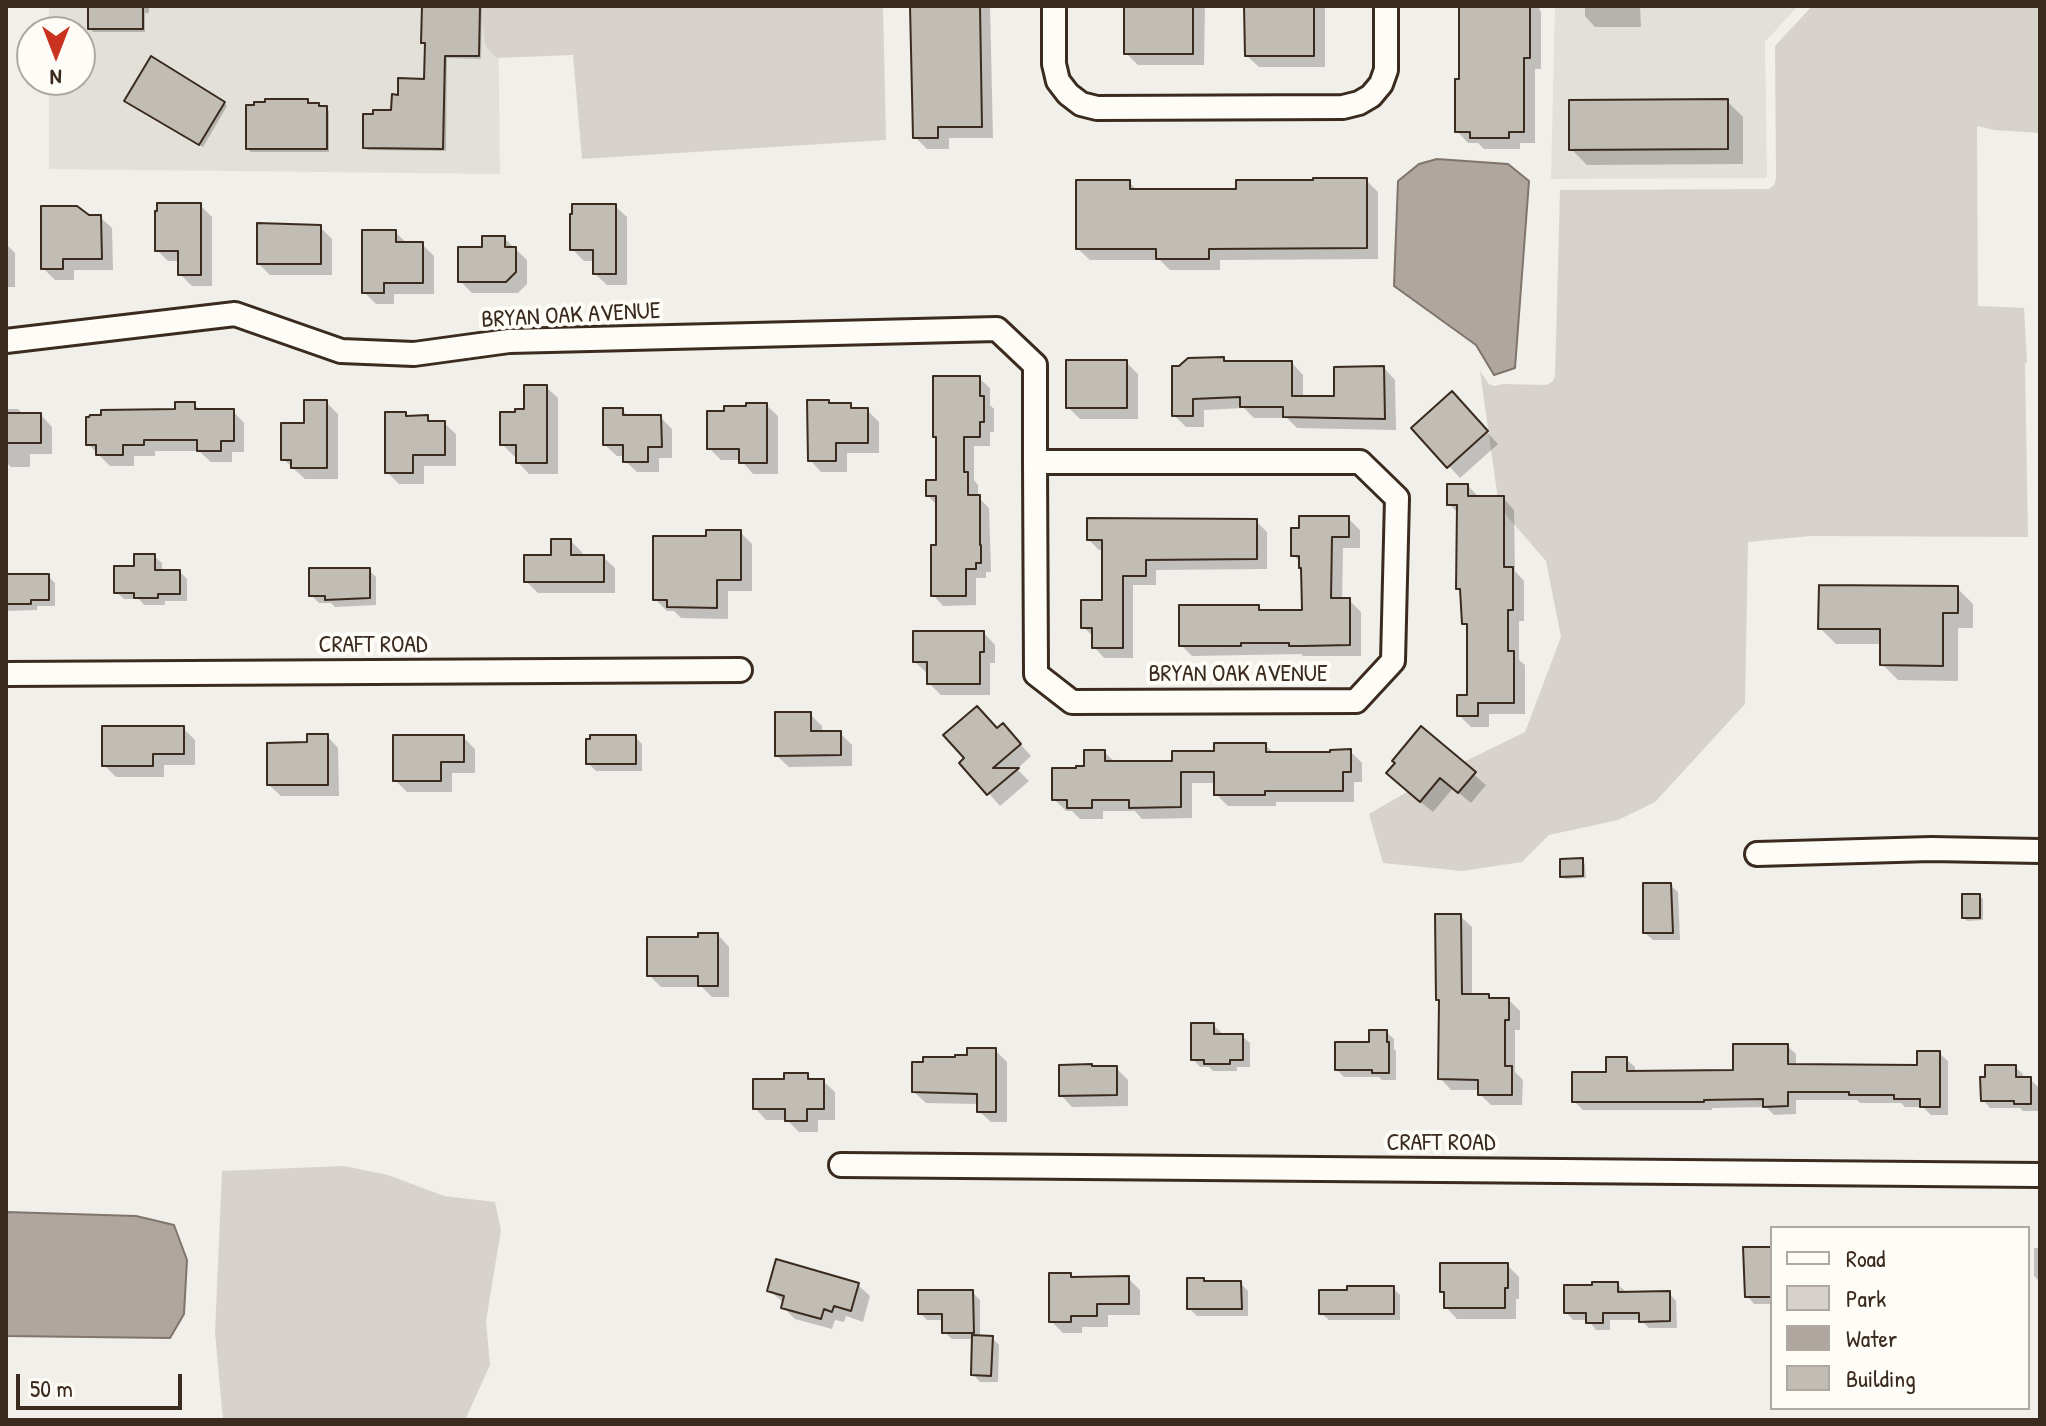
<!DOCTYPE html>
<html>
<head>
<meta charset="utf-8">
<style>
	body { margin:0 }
	#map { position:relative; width:2046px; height:1426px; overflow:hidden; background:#f1efea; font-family:"Patrick Hand",sans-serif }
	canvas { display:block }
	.frame { position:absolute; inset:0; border:8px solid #3b2a1e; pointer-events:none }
	.legend { position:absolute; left:1770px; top:1226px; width:260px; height:184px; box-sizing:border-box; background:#fdfcf7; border:2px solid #afa8a0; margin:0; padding:10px 14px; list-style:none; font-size:24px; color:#3b2a1e }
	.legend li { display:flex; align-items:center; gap:16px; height:40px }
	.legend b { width:40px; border:2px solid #afa8a0 }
	.north { position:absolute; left:16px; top:16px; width:80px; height:80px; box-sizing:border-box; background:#fdfcf7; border:2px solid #afa8a0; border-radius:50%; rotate:180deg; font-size:22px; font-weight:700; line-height:32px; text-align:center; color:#3b2a1e }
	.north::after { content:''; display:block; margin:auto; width:28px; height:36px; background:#c8321e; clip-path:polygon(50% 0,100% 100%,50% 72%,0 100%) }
	.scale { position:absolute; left:16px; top:1374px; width:166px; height:36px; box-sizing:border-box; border:4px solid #3b2a1e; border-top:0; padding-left:10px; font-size:24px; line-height:28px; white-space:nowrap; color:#3b2a1e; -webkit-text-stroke:6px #fdfcf7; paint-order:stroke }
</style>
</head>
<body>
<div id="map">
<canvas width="2046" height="1426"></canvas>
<div class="frame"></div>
<ul class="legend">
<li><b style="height:10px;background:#fdfcf7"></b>Road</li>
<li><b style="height:22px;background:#d7d2cc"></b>Park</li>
<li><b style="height:22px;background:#aea69f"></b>Water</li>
<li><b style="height:22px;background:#c1bcb4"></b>Building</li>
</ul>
<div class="north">N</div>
<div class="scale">50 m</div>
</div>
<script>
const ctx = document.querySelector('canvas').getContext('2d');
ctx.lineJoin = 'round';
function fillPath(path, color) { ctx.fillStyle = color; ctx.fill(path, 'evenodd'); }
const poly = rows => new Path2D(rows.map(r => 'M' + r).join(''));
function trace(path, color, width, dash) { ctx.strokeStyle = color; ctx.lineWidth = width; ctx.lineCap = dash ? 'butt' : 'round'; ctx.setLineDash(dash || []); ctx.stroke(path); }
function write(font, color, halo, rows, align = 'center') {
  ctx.font = font + ' "Patrick Hand",sans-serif'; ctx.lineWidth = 8; ctx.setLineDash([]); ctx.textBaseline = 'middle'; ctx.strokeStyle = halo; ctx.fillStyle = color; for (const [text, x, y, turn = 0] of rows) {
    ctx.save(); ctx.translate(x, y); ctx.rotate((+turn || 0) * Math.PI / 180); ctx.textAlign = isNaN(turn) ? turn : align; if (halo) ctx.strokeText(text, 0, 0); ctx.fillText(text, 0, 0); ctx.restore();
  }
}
fillPath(poly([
	[49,6,498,6,500,174,49,169,49,80,80,80,80,32,49,32],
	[1555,6,1798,6,1765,42,1767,178,1551,179]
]), '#e3e0da');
fillPath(poly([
	[481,6,883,6,886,140,582,159,573,55,496,58,485,45],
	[1812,6,2040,6,2040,133,1994,130,1977,126,1978,306,2024,308,2027,362,2025,363,2028,537,1810,536,1748,542,1745,704,1655,802,1618,820,1549,835,1522,862,1462,871,1383,863,1369,814,1433,777,1525,732,1561,637,1546,561,1499,507,1480,371,1489,384,1494,386,1503,384,1546,385,1552,382,1555,377,1560,190,1769,189,1774,185,1776,178,1775,46],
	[344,1166,388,1175,444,1196,495,1202,501,1230,486,1321,490,1365,466,1418,463,1420,223,1420,215,1333,222,1171]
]), '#d7d2cc');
const water = poly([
	[1437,159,1508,164,1529,181,1515,368,1494,375,1476,345,1394,286,1398,181,1419,164,1437,159],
	[6,1212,136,1216,174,1225,187,1260,184,1314,170,1338,6,1336,6,1212]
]);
fillPath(water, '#aea69f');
trace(water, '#80746b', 2);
fillPath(poly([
	[90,6,149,6,149,13,145,13,145,32,93,32,90,28],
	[424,6,482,6,481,59,447,58,446,151,368,150,365,147,393,112,400,97,426,81,427,46,423,42],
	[912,6,990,6,993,138,949,138,949,149,927,149,915,137],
	[1126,6,1205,6,1204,65,1138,65,1126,53],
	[1247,6,1325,6,1325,67,1259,67,1247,56],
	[1461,6,1538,6,1541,12,1541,69,1535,69,1535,143,1520,143,1520,149,1484,149,1478,143,1468,143,1457,131,1461,81],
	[1585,6,1640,6,1641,27,1595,27,1585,16],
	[308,101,312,105,318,105,329,111,329,152,251,152,248,149],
	[1727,101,1743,117,1743,164,1587,165,1571,149],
	[224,103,227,106,203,147,130,104],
	[1366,180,1378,192,1378,259,1220,260,1220,270,1170,270,1160,260,1090,260,1078,249,1129,182,1138,191,1238,191],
	[200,205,212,217,212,286,192,286,180,274,180,261,168,261,157,250],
	[615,206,627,217,627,285,607,285,595,274,595,261,584,261,572,249],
	[88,217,100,217,112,228,113,270,74,270,74,280,55,280,43,268],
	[320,227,332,239,332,275,270,275,259,264],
	[395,232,408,244,422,244,434,256,434,294,394,294,394,304,376,304,364,292],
	[504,238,527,260,527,284,518,293,472,293,460,281,484,249],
	[6,244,15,253,15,287,6,287],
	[1223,359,1227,363,1292,363,1303,375,1303,398,1336,398,1384,368,1395,380,1396,430,1297,428,1287,418,1254,418,1244,408,1204,410,1204,427,1186,427,1174,415],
	[1126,362,1138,374,1138,419,1080,419,1068,407],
	[979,378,990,388,990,405,994,409,994,432,990,432,990,446,974,446,974,480,978,485,978,497,989,508,991,572,986,572,986,578,976,578,976,605,943,606,933,595,938,547,938,506,928,496,938,482],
	[546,387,558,398,558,474,529,474,518,462,518,456,514,456,502,444,526,411],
	[326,402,338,414,338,479,305,479,283,459],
	[194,404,201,411,233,411,244,423,244,452,232,452,232,462,211,462,199,451,155,451,155,456,134,456,134,466,110,466,88,444],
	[766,405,778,416,778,474,753,474,741,460,721,460,709,448,726,413],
	[831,405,850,405,855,410,867,410,879,422,879,453,847,453,847,472,821,472,810,460],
	[1463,406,1498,444,1460,478,1449,466],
	[6,409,18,409,24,415,41,415,52,427,52,454,30,454,30,467,11,467,6,462],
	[622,410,629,417,660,417,672,429,672,458,659,458,659,472,637,472,625,461,625,456,617,456,605,445],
	[405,414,408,418,427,417,432,423,444,423,456,434,456,466,424,466,424,484,399,484,387,472],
	[1468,486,1480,498,1503,498,1514,510,1515,571,1524,581,1524,621,1519,621,1519,660,1525,665,1525,714,1489,714,1489,727,1471,727,1459,715,1469,697,1469,628,1464,623,1463,593,1458,589,1459,514,1449,504],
	[1348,518,1360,530,1360,548,1343,548,1342,600,1349,600,1361,612,1361,656,1303,656,1301,654,1192,656,1181,645,1259,607,1263,612,1304,612,1301,563,1293,555],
	[1256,521,1267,532,1267,569,1156,570,1156,585,1133,585,1133,658,1104,658,1094,647,1094,637,1083,627,1104,602,1104,550,1099,550,1089,540],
	[740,532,752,544,752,591,728,591,728,619,681,618,674,611,667,611,655,599],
	[571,541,582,552,582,557,603,557,615,568,615,593,538,593,526,581],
	[154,556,162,563,162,572,180,572,187,579,187,601,165,601,165,605,144,605,139,599,124,599,116,592,136,568],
	[369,570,376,577,376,605,335,607,331,603,319,603,311,595],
	[6,576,48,576,55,583,55,606,37,606,37,610,6,611],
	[1957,588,1973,604,1973,628,1958,628,1958,681,1898,680,1882,664,1882,644,1836,644,1820,628],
	[984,633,995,645,995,663,990,663,990,695,941,695,929,683,929,673,927,673,915,662],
	[810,714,822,726,822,733,840,733,852,745,852,766,789,767,777,756],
	[183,728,195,740,195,765,164,765,164,777,116,777,104,765],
	[1421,729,1486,785,1471,803,1453,788,1433,812,1400,785],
	[998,730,1014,737,1031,756,1017,769,1029,781,1000,806,962,763],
	[327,736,338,748,339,796,281,796,269,785,309,744],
	[463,737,475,749,475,773,452,773,452,792,407,792,395,780],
	[635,737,642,744,642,771,596,771,588,763],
	[1265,745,1275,754,1350,751,1362,763,1362,782,1354,782,1354,802,1276,802,1276,806,1228,806,1216,794,1216,783,1192,783,1192,818,1142,819,1135,811,1103,811,1103,819,1080,819,1072,811,1066,811,1054,799,1104,752,1116,763,1174,763,1216,753],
	[1582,860,1585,864,1586,878,1565,879,1562,876],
	[1670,885,1678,892,1680,940,1653,940,1645,933],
	[1980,896,1983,899,1983,920,1967,921,1964,918],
	[1460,916,1472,927,1472,996,1488,996,1492,1000,1509,1000,1520,1011,1520,1030,1515,1030,1515,1072,1523,1080,1522,1105,1491,1105,1480,1094,1480,1090,1451,1090,1440,1078,1441,1003,1438,1000],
	[718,935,729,947,729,997,712,997,702,987,661,987,649,975,700,939],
	[1213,1025,1221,1032,1221,1036,1242,1036,1250,1043,1250,1067,1237,1067,1237,1071,1213,1071,1209,1067,1200,1067,1193,1059],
	[1386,1032,1394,1039,1394,1049,1396,1051,1396,1080,1382,1080,1379,1077,1344,1077,1337,1070],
	[1787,1046,1796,1054,1796,1066,1919,1067,1939,1053,1948,1061,1948,1115,1931,1115,1923,1107,1905,1107,1901,1103,1860,1103,1857,1100,1796,1100,1796,1114,1774,1115,1766,1107,1712,1108,1712,1110,1583,1110,1574,1101,1626,1059,1635,1067,1635,1073,1735,1072],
	[995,1050,1007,1062,1007,1122,991,1122,979,1111,979,1104,926,1103,914,1092,957,1059],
	[2015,1067,2023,1074,2023,1079,2030,1079,2038,1087,2038,1111,2023,1111,2020,1108,1990,1108,1983,1100],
	[1116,1068,1128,1080,1128,1106,1072,1107,1061,1095],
	[807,1075,813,1081,823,1081,835,1092,835,1120,818,1120,818,1132,799,1132,787,1120,766,1120,755,1108,786,1081],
	[1772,1247,1772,1304,1754,1304,1747,1296],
	[2034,1248,2040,1248,2040,1282,2034,1276],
	[1507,1265,1519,1277,1519,1299,1516,1299,1516,1319,1457,1319,1446,1307,1446,1296,1442,1292],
	[1070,1275,1074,1279,1128,1278,1140,1290,1140,1315,1108,1315,1108,1327,1082,1327,1082,1333,1063,1333,1051,1321],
	[1203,1280,1206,1283,1240,1283,1248,1291,1248,1316,1197,1316,1189,1308],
	[1617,1284,1625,1291,1625,1294,1669,1293,1676,1301,1677,1328,1649,1328,1641,1320,1610,1320,1610,1330,1596,1330,1588,1320,1573,1320,1566,1312],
	[858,1285,870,1296,863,1322,846,1316,844,1322,835,1320,832,1329,795,1319,783,1307,784,1303,769,1290],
	[1393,1288,1400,1295,1400,1320,1329,1320,1321,1313,1349,1292],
	[972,1292,980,1300,980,1337,992,1338,999,1345,998,1382,980,1382,973,1374,974,1339,952,1339,944,1332,944,1320,927,1320,920,1313]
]), '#0003');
const building = poly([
	[88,6,143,6,143,29,88,29,88,6],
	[422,6,480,6,479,56,445,56,443,149,363,148,363,114,373,114,373,110,391,110,392,94,398,95,398,78,424,79,425,43,421,43,422,6],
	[910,6,980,6,982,127,938,127,938,138,913,138,910,6],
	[1124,6,1193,6,1193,54,1124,54,1124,6],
	[1244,6,1314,6,1314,56,1245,56,1244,6],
	[1459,6,1530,6,1530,58,1524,58,1524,132,1509,132,1509,138,1470,138,1470,132,1455,132,1455,79,1459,79,1459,6],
	[151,56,225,102,199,145,124,101,151,56],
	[265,99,308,99,308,103,319,103,319,106,327,106,327,149,246,149,246,105,254,105,254,102,265,102,265,99],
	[1728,99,1728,149,1569,150,1569,100,1728,99],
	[1313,178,1367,178,1367,248,1209,249,1209,259,1156,259,1156,249,1076,249,1076,180,1130,180,1130,189,1236,189,1236,180,1313,180,1313,178],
	[157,203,201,203,201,275,178,275,178,251,155,251,155,211,157,211,157,203],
	[572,204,616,204,616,274,593,274,593,250,570,250,570,214,572,214,572,204],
	[41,206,77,206,89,215,101,215,102,259,63,259,63,269,41,269,41,206],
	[257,223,321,225,321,264,257,264,257,223],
	[362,230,396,230,396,242,423,242,423,283,384,283,384,293,362,293,362,230],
	[482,236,505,236,505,247,516,247,516,272,506,282,458,282,458,247,482,247,482,236],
	[1224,357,1224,361,1292,361,1292,396,1334,396,1334,367,1384,366,1385,419,1283,417,1283,407,1240,407,1240,397,1193,399,1193,416,1172,416,1172,366,1179,366,1188,358,1224,357],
	[1066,360,1127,360,1127,408,1066,408,1066,360],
	[933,376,980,376,980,396,984,396,984,422,980,422,980,437,964,437,964,472,968,472,968,495,980,495,980,545,981,545,981,563,976,563,976,569,966,569,966,596,931,596,931,545,936,545,936,496,926,496,926,480,936,480,936,437,933,437,933,376],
	[524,385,547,385,547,463,516,463,516,445,500,445,500,412,515,412,515,409,524,409,524,385],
	[1452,391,1488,431,1447,468,1411,428,1452,391],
	[304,400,327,400,327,468,291,468,291,460,281,460,281,423,304,423,304,400],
	[807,400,829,400,829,403,851,403,851,408,868,408,868,443,836,443,836,461,808,461,807,400],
	[175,402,195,402,195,409,234,409,234,441,221,441,221,451,197,451,197,440,144,440,144,445,123,445,123,455,96,455,96,445,86,445,86,417,89,417,90,415,101,415,101,410,175,409,175,402],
	[746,403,767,403,767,463,739,463,739,449,707,449,707,411,724,411,724,406,746,406,746,403],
	[603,408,623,408,623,415,661,415,662,447,648,447,648,462,623,462,623,445,603,445,603,408],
	[385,412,406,412,406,416,428,415,428,421,445,421,445,455,413,455,413,473,385,473,385,412],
	[6,413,41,413,41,443,6,443,6,413],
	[1447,484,1468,484,1468,496,1504,496,1504,567,1513,567,1513,610,1508,610,1508,651,1514,651,1514,703,1478,703,1478,716,1457,716,1457,695,1467,695,1467,624,1462,624,1460,589,1456,589,1457,505,1447,505,1447,484],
	[1299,516,1349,516,1349,537,1332,537,1331,598,1350,598,1350,645,1303,646,1289,646,1289,643,1241,643,1241,646,1179,646,1179,605,1259,605,1259,610,1302,610,1301,568,1299,568,1299,556,1291,556,1291,528,1299,528,1299,516],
	[1087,518,1257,519,1257,559,1146,560,1146,576,1123,576,1123,648,1092,648,1092,628,1081,628,1081,600,1102,600,1102,540,1087,540,1087,518],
	[706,530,741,530,741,580,717,580,717,608,667,607,667,600,653,600,653,536,706,536,706,530],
	[551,539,571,539,571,555,604,555,604,582,524,582,524,555,551,555,551,539],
	[134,554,155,554,155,570,180,570,180,594,158,594,158,598,134,598,134,593,114,593,114,566,134,566,134,554],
	[309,568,370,568,370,598,325,600,325,596,309,596,309,568],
	[6,574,49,574,49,600,31,600,31,604,6,604,6,574],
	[1819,585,1958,586,1958,613,1943,613,1943,666,1880,665,1880,629,1818,629,1819,585],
	[913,631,984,631,984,652,980,652,980,684,927,684,927,662,913,662,913,631],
	[977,706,997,728,1003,723,1021,744,993,768,1019,768,987,795,959,763,964,758,943,735,977,706],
	[775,712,811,712,811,731,841,731,841,755,775,756,775,712],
	[102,726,184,726,184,754,153,754,153,766,102,766,102,726],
	[1421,726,1476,772,1458,793,1440,778,1420,802,1386,773,1395,763,1392,761,1421,726],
	[307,734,328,734,328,785,267,785,267,743,307,742,307,734],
	[393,735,464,735,464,762,441,762,441,781,393,781,393,735],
	[590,735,636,735,636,764,586,764,586,739,590,739,590,735],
	[1214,743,1266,743,1266,752,1330,752,1330,750,1351,749,1351,772,1343,772,1343,791,1265,791,1265,795,1214,795,1214,772,1181,772,1181,807,1129,808,1129,800,1092,800,1092,808,1067,808,1067,800,1052,800,1052,768,1076,768,1076,766,1084,766,1084,750,1105,750,1105,761,1172,761,1172,751,1214,751,1214,743],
	[1583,858,1583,876,1560,877,1560,859,1583,858],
	[1643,883,1671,883,1673,933,1643,933,1643,883],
	[1962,894,1980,894,1980,918,1962,918,1962,894],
	[1435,914,1461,914,1462,994,1489,994,1489,998,1509,998,1509,1020,1505,1020,1505,1066,1512,1066,1512,1095,1478,1095,1478,1080,1438,1079,1439,1000,1436,1000,1435,914],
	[698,933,718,933,718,986,698,986,698,976,647,976,647,937,698,937,698,933],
	[1191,1023,1214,1023,1214,1034,1243,1034,1243,1060,1230,1060,1230,1064,1204,1064,1204,1060,1191,1060,1191,1023],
	[1369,1030,1387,1030,1387,1042,1389,1042,1389,1073,1372,1073,1372,1070,1335,1070,1335,1042,1369,1042,1369,1030],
	[1733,1044,1788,1044,1788,1064,1917,1065,1917,1051,1940,1051,1940,1107,1920,1107,1920,1099,1894,1099,1894,1095,1849,1095,1849,1092,1788,1092,1788,1106,1763,1107,1763,1099,1704,1100,1704,1102,1572,1102,1572,1072,1606,1072,1606,1057,1627,1057,1627,1071,1733,1070,1733,1044],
	[967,1048,996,1048,996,1112,977,1112,977,1094,912,1092,912,1062,923,1062,923,1057,955,1057,955,1055,967,1055,967,1048],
	[1092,1064,1092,1066,1117,1066,1117,1095,1059,1096,1059,1065,1092,1064],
	[1985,1065,2016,1065,2016,1077,2031,1077,2031,1104,2014,1104,2014,1101,1981,1101,1980,1077,1985,1077,1985,1065],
	[784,1073,808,1073,808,1079,824,1079,824,1109,807,1109,807,1121,785,1121,785,1109,753,1109,753,1079,784,1079,784,1073],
	[1743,1247,1772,1247,1772,1297,1745,1297,1743,1247],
	[776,1259,859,1283,851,1311,834,1306,832,1312,824,1309,821,1319,781,1308,784,1296,767,1291,776,1259],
	[1440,1263,1508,1263,1508,1288,1505,1288,1505,1308,1444,1308,1444,1292,1440,1292,1440,1263],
	[1049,1273,1071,1273,1071,1277,1129,1276,1129,1304,1097,1304,1097,1316,1071,1316,1071,1322,1049,1322,1049,1273],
	[1187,1278,1204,1278,1204,1281,1241,1281,1242,1309,1187,1309,1187,1278],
	[1592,1282,1618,1282,1618,1292,1670,1291,1670,1321,1639,1322,1639,1313,1603,1313,1603,1323,1586,1323,1586,1313,1564,1313,1564,1285,1592,1285,1592,1282],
	[1347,1286,1394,1286,1394,1314,1319,1314,1319,1290,1347,1290,1347,1286],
	[918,1290,973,1290,974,1333,942,1333,942,1314,918,1314,918,1290],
	[972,1335,993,1336,991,1376,971,1375,972,1335]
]);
fillPath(building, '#c1bcb4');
trace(building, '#3b2a1e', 2);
const minor = poly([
	[1054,6,1054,64,1058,81,1068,94,1081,104,1097,108,1343,107,1359,103,1371,96,1381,84,1386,70,1386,6],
	[6,341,235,314,341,351,414,354,509,341,997,329,1035,365,1035,462],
	[1035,462,1360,462,1397,498,1393,661,1356,701,1072,702,1036,674,1035,462],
	[6,674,740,670],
	[1757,854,1931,849,2040,851],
	[841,1165,2040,1175]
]);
trace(minor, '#3b2a1e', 28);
trace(minor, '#fdfcf7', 22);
write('24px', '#3b2a1e', '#fdfcf7', [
	["BRYAN OAK AVENUE",571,316,-3],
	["CRAFT ROAD",373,646],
	["BRYAN OAK AVENUE",1238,675],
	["CRAFT ROAD",1441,1144]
]);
</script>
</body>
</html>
